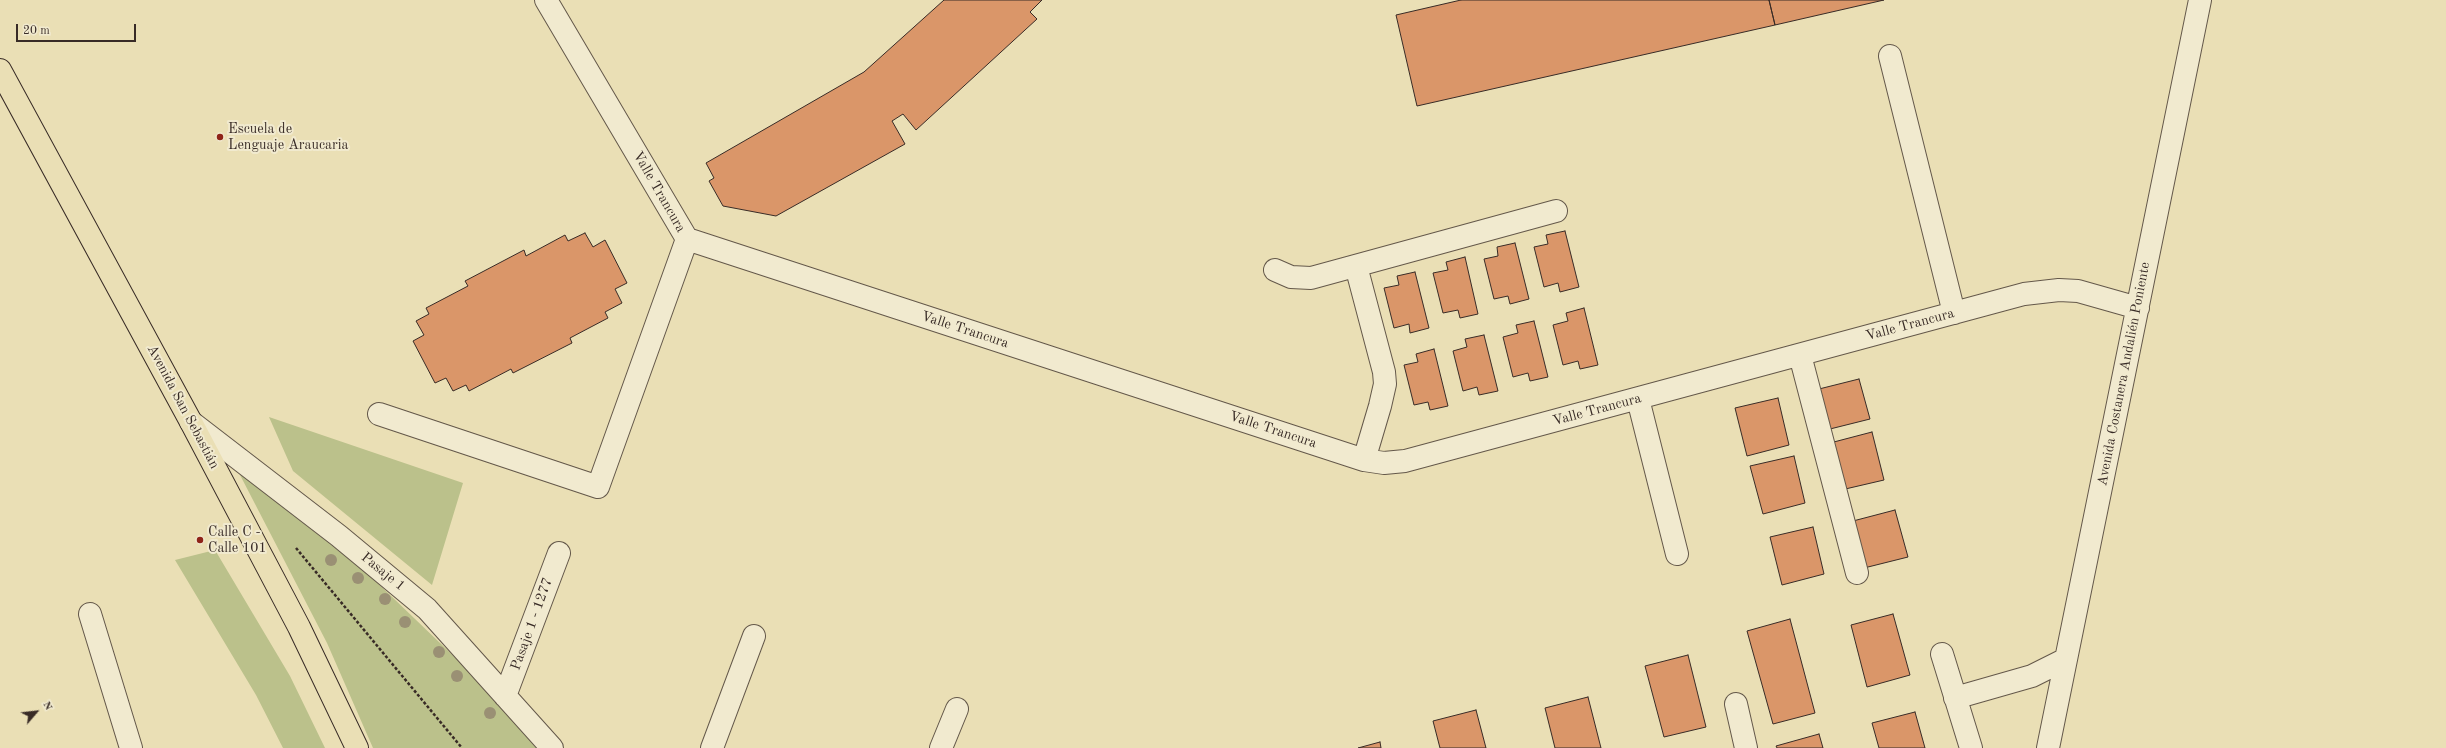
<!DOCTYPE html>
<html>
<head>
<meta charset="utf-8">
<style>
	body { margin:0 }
	#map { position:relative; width:2446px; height:748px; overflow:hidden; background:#eadfb5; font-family:"Old Standard TT",serif }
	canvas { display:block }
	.north { position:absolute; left:16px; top:692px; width:40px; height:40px; -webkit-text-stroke:3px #f1eacf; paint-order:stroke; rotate:62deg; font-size:11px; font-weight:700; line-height:16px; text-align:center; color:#382b26 }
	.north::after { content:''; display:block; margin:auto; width:14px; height:18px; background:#382b26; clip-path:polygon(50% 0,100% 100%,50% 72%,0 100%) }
	.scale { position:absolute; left:16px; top:24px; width:120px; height:18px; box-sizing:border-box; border:2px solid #382b26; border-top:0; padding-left:5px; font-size:12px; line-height:14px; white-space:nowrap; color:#382b26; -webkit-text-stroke:3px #f1eacf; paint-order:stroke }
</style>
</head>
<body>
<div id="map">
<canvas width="2446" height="748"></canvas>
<div class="north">N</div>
<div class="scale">20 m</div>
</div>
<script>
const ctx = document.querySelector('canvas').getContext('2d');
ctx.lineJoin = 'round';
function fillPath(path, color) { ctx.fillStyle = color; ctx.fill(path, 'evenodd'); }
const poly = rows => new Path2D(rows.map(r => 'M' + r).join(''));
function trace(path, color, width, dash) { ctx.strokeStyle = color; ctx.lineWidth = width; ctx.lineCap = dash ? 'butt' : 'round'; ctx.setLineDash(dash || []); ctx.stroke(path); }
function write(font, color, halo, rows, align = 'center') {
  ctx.font = font + ' "Old Standard TT",serif'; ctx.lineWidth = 4; ctx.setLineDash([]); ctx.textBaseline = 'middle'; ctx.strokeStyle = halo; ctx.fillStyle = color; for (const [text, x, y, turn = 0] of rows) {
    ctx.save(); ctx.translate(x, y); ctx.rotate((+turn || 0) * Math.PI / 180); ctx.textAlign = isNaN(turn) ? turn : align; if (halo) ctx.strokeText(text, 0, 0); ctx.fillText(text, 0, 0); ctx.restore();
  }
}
fillPath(poly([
	[269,417,463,483,432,585,293,471],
	[239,473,363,569,465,667,540,748,373,748,327,643],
	[215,550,290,676,325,748,283,748,256,695,175,560]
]), '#bbc18b');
const building = poly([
	[944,0,1042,0,1030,12,1037,19,916,130,903,114,892,121,905,144,776,216,723,206,709,181,714,178,706,163,864,72,944,0],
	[1461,0,1769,0,1775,25,1417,106,1396,15,1461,0],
	[1769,0,1884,0,1775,25,1769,0],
	[1565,231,1579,287,1560,292,1558,283,1544,287,1534,247,1548,244,1546,235,1565,231],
	[585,233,593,247,605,240,627,283,615,289,622,303,605,312,608,318,570,338,572,343,513,373,511,369,469,391,466,385,453,391,446,378,435,383,413,341,424,335,416,321,429,314,426,308,468,286,465,281,524,250,526,256,565,235,568,241,585,233],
	[1515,243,1529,299,1510,304,1508,296,1494,299,1484,259,1498,256,1497,247,1515,243],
	[1465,257,1478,314,1460,318,1458,310,1443,313,1433,273,1448,270,1446,262,1465,257],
	[1415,272,1429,328,1410,333,1409,324,1394,328,1384,288,1399,285,1397,276,1415,272],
	[1584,308,1598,365,1580,369,1578,361,1563,365,1553,325,1568,321,1566,313,1584,308],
	[1534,321,1548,377,1530,381,1528,373,1513,377,1503,337,1518,333,1516,325,1534,321],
	[1484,335,1498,391,1479,395,1477,387,1463,391,1453,351,1467,347,1465,339,1484,335],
	[1434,349,1448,406,1430,410,1428,402,1414,405,1404,365,1418,362,1416,354,1434,349],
	[1859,379,1870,419,1826,430,1815,390,1859,379],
	[1778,398,1789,445,1747,456,1735,408,1778,398],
	[1872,432,1884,480,1841,490,1830,443,1872,432],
	[1794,456,1805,503,1763,514,1750,466,1794,456],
	[1895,510,1908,557,1864,568,1853,521,1895,510],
	[1813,527,1824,574,1782,585,1770,537,1813,527],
	[1893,614,1910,675,1867,687,1851,625,1893,614],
	[1790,619,1815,713,1773,724,1747,631,1790,619],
	[1688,655,1706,727,1664,737,1645,666,1688,655],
	[1588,697,1601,748,1555,748,1545,708,1588,697],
	[1476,710,1486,748,1440,748,1433,721,1476,710],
	[1915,712,1925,748,1879,748,1872,723,1915,712],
	[1819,734,1823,748,1777,748,1776,746,1819,734],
	[1380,742,1381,748,1358,748,1380,742]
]);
fillPath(building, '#da9669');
trace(building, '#382b26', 1);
const minor = poly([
	[546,0,687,239,1364,460,1384,463,1405,461,2024,294,2059,290,2078,291,2138,308],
	[1890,56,1954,313],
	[1356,266,1384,372,1385,384,1380,406,1364,460],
	[1275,270,1291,277,1311,278,1556,211],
	[1800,355,1857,573],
	[1638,399,1677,554],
	[379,414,598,487,687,239],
	[191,422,339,536,427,609,552,748],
	[90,614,131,748],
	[1942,654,1971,748],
	[505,696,559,553],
	[1955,698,2032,676,2066,659],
	[1736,704,1746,748],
	[712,748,754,636],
	[941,748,957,709],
	[2048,748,2200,0]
]);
const major = poly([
	[0,70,191,422,299,627,357,748]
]);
trace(minor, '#64584a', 24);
trace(major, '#382b26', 24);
trace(poly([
	[296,548,462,748]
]), '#382b26', 2.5, [3, 2]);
trace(minor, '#f1eacf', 22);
trace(major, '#eadfb5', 22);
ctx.fillStyle = '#9a9074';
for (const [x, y] of [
	[331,560],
	[358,578],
	[385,599],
	[405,622],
	[439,652],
	[457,676],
	[490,713]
]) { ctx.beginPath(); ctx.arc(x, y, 6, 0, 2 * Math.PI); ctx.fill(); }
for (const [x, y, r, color] of [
	[220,137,4,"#8f2418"],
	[200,540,4,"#8f2418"]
]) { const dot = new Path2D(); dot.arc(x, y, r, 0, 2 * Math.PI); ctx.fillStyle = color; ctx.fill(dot); trace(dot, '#f1eacf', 1.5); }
write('14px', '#382b26', '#f1eacf', [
	["Escuela de",228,129],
	["Lenguaje Araucaria",228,145],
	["Calle C -",208,532],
	["Calle 101",208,548]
], 'left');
write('14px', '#382b26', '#f1eacf', [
	["Valle Trancura",659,192,60],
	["Valle Trancura",1910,325,-15],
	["Valle Trancura",965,330,18],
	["Avenida Costanera Andalién Poniente",2124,374,-79],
	["Avenida San Sebastián",183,407,62],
	["Valle Trancura",1597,410,-15],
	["Valle Trancura",1273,430,18],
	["Pasaje 1",383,572,39],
	["Pasaje 1 - 1277",532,624,-70]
]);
</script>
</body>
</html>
